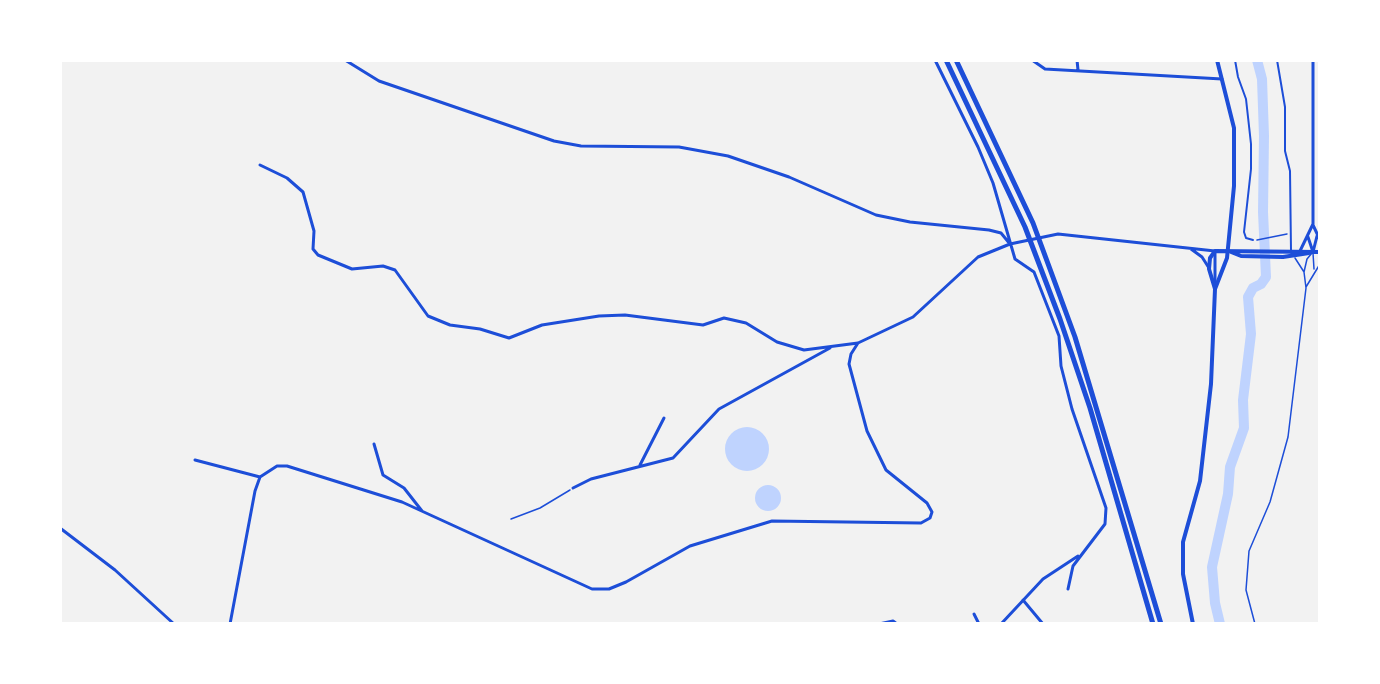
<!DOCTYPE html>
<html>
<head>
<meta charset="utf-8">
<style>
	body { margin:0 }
	#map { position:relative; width:1380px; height:684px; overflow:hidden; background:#f2f2f2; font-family:"Fira Sans",sans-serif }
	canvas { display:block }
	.frame { position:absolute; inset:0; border:62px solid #fff; pointer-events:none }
</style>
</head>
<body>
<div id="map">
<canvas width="1380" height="684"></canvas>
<div class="frame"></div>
</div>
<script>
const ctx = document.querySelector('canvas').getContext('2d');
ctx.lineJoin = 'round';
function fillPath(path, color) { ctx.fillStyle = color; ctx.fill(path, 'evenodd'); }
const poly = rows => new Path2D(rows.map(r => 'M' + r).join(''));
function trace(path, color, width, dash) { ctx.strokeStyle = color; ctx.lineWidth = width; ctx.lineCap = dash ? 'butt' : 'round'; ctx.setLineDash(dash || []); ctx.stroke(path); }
fillPath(poly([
	'725 449a22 22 0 1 1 44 0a22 22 0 1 1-44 0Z',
	'755 498a13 13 0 1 1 26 0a13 13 0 1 1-26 0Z'
]), '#bfd3fe');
trace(poly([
	[1220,624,1215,603,1212,567,1228,494,1230,467,1244,428,1243,400,1251,334,1248,297,1253,288,1261,284,1266,277,1263,212,1264,136,1262,79,1257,60]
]), '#bfd3fe', 10);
trace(poly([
	[1257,240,1287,234],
	[511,519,540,508,570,490]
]), '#1d4ed8', 1.5);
trace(poly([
	[1313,253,1314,269],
	[1304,272,1307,259,1312,253],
	[1306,287,1320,264],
	[1255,624,1246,590,1249,551,1270,502,1288,437,1306,288,1304,272,1295,258]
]), '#1d4ed8', 1.5);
trace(poly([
	[1235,60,1238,77,1246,99,1251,144,1251,169,1244,232,1246,238,1253,240],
	[1277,60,1285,107,1285,151,1290,171,1291,251]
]), '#1d4ed8', 2);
trace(poly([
	[345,60,379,81,554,141,581,146,679,147,728,156,789,177,876,215,910,222,989,230,1001,233,1010,244],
	[935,60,978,147,993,183,1015,259,1034,272,1059,336,1061,366,1072,409,1106,508,1105,524,1073,566,1068,589],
	[1032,60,1045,69,1222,79],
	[1077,60,1078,70],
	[260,165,287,178,303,192,314,231,313,249,318,255,352,269,383,266,395,270,428,316,450,325,480,329,509,338,542,325,599,316,625,315,703,325,724,318,746,323,777,342,804,350,858,343,913,317,978,257,1010,244,1058,234,1215,251,1215,284],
	[1313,225,1320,240],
	[1308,237,1313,252],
	[1191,249,1202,257,1209,268],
	[1300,251,1313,224,1313,60],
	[1313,252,1317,236],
	[374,444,383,475,404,488,422,511],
	[195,460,260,477],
	[640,465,664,418],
	[573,488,591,479,673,458,719,409,830,348],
	[60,528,115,570,174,624],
	[1023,600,1043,624],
	[974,614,979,624],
	[230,624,255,491,260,477,277,466,287,466,402,502,592,589,609,589,626,582,690,546,772,521,921,523,930,518,932,512,927,503,886,470,867,431,849,364,851,354,858,343],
	[879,624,893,621,897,624],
	[1001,624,1043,579,1078,556]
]), '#1d4ed8', 3);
trace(poly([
	[1231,252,1241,256,1283,257,1309,253],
	[1215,289,1209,269,1210,258,1215,251,1320,252],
	[1193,624,1183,574,1183,542,1200,481,1211,384,1215,289,1227,258,1234,186,1234,128,1217,60]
]), '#1d4ed8', 4);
trace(poly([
	[946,60,1025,227,1060,319,1090,408,1153,624],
	[956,60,1033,223,1075,337,1161,624]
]), '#1d4ed8', 5);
</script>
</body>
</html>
